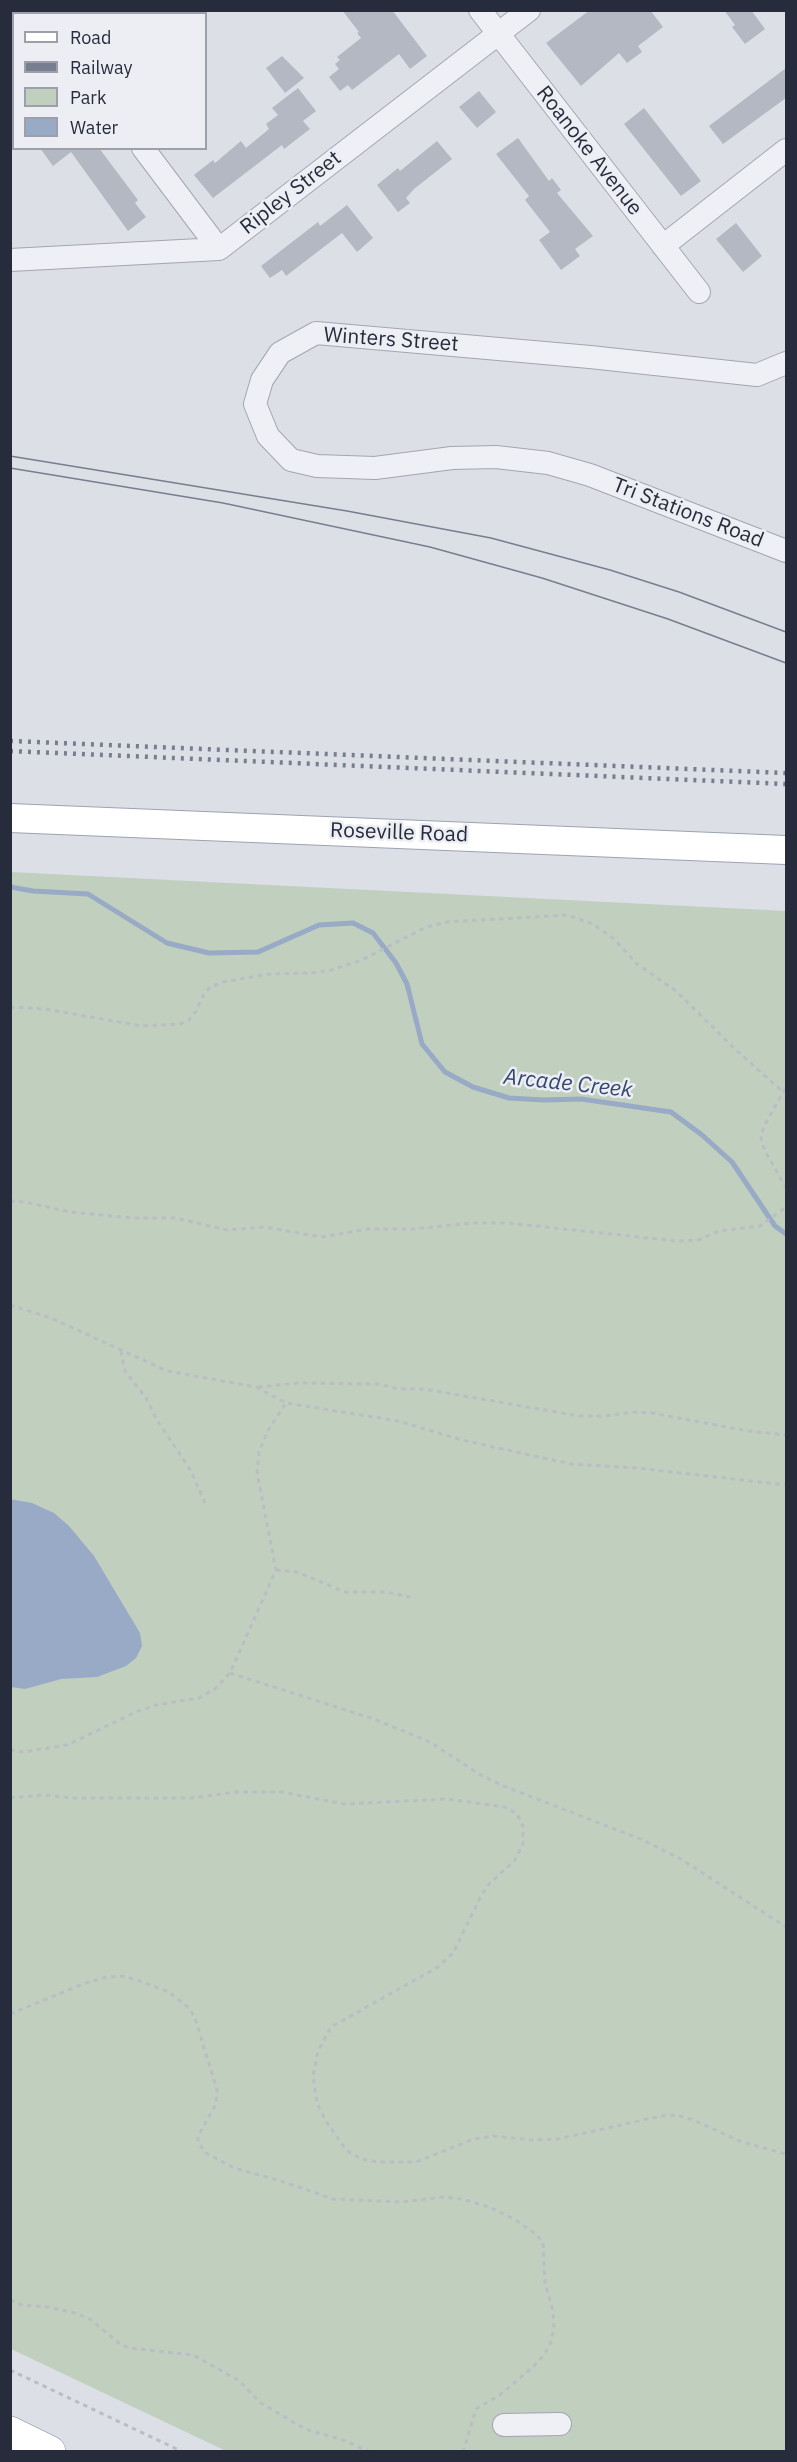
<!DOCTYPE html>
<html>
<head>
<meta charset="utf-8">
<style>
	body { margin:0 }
	#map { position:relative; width:797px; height:2462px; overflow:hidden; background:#dddfe6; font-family:"IBM Plex Sans",sans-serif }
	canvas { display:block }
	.frame { position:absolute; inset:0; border:12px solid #272c3c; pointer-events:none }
	.legend { position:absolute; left:12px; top:12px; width:195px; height:138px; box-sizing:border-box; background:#eceef4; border:2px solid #9da0aa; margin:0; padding:8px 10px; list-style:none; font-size:18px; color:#272c3c }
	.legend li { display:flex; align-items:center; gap:12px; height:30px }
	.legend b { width:30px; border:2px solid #9da0aa }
</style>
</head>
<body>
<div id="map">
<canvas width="797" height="2462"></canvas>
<div class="frame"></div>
<ul class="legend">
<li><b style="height:8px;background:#fff"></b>Road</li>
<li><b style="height:8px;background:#777e8f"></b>Railway</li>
<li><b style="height:16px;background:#c1cfbe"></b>Park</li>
<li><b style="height:16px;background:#98aac5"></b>Water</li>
</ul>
</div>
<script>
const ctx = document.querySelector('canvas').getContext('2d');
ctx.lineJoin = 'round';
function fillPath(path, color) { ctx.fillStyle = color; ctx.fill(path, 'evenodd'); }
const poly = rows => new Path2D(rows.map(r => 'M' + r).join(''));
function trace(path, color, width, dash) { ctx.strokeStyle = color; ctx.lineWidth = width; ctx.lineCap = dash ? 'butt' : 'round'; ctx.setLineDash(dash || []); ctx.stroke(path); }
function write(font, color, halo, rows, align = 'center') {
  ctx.font = font + ' "IBM Plex Sans",sans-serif'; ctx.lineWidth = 5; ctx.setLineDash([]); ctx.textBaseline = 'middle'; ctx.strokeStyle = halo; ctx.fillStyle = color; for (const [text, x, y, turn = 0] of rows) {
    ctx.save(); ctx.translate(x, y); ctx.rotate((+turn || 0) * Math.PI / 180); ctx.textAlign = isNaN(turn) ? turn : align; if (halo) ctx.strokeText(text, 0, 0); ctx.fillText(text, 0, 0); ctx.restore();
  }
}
fillPath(poly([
	[11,872,786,911,786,2451,226,2451,11,2349]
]), '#c1cfbe');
fillPath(poly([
	[10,1499,32,1503,54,1513,69,1526,94,1556,140,1633,142,1646,136,1658,126,1666,97,1677,61,1679,25,1689,11,1687]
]), '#98aac5');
trace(poly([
	[10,887,33,891,88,894,167,943,209,953,258,952,319,925,353,923,373,933,396,963,407,984,422,1044,445,1072,473,1087,509,1098,544,1100,581,1099,671,1112,702,1135,732,1162,775,1226,786,1234]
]), '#98aac5', 5);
fillPath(poly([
	[342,10,392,10,427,56,410,69,399,54,352,90,348,85,340,91,329,77,339,69,335,64,340,60,337,57,361,38,357,33,359,32],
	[590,10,650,10,663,27,638,46,642,52,627,63,619,53,581,86,546,43],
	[724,10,751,10,765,29,745,44,732,27,735,25],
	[282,56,304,78,285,93,266,68],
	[786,68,786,98,723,144,709,126],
	[298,88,316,111,303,121,310,129,284,149,282,145,213,198,194,175,213,160,215,163,241,141,246,148,269,129,266,124,278,115,272,108],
	[479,91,496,112,477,128,459,107],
	[644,108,701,181,681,196,624,124],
	[518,138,549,181,552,178,561,190,557,193,593,236,575,249,580,256,561,270,539,240,550,232,525,200,529,196,496,154],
	[437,141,452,159,414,189,406,198,410,203,398,212,377,185,398,168,400,171],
	[40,148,99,148,138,200,135,203,146,217,128,231,71,152,53,166],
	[347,205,373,238,357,252,342,233,286,276,282,270,270,278,261,266,318,222,320,226],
	[736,223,762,256,743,272,716,239]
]), '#b4b8c2');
const minor = poly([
	[38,10,40,14],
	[480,10,699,292],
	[143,148,219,249],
	[663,246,786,150],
	[10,260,219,249,529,10],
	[786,363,757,375,590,357,316,333,280,353,262,380,255,404,268,436,291,460,317,466,375,468,452,458,496,457,548,463,590,475,786,551],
	[504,2425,560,2424]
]);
const major = poly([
	[10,818,786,850]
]);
const highway = poly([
	[10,2433,49,2452]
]);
trace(minor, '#a3a6b0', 24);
trace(major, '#9ca3b1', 30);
trace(highway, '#858c9c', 34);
trace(poly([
	[10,1007,45,1009,142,1026,180,1024,189,1020,196,1011,203,996,210,987,223,982,269,974,312,973,331,970,362,960,426,927,447,922,567,915,593,924,614,939,637,964,676,991,736,1050,783,1092],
	[786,1089,783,1092,764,1126,761,1138,765,1151,786,1188],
	[10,1201,25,1202,70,1212,134,1218,175,1218,227,1230,265,1227,321,1237,368,1229,412,1229,473,1223,507,1223,677,1241,698,1240,719,1231,760,1226,786,1207],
	[10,1305,51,1318,167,1371,256,1387,286,1403,398,1421,462,1440,571,1464,638,1468,786,1485],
	[121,1351,125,1371,146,1398,157,1420,191,1471,205,1503],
	[258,1387,299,1383,378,1384,399,1389,424,1389,579,1416,605,1416,632,1412,652,1413,748,1431,786,1435],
	[276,1570,297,1572,345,1592,387,1592,410,1597],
	[230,1673,374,1719,430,1742,479,1774,501,1785,643,1840,681,1859,786,1927],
	[10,1750,23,1752,67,1745,138,1711,156,1705,199,1698,216,1688,230,1673,276,1570,257,1472,259,1452,267,1432,286,1403],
	[10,1798,45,1795,73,1798,190,1798,237,1792,282,1792,344,1804,447,1799,505,1807,517,1814,523,1826,523,1844,515,1860,488,1885,480,1898,453,1953,438,1967,331,2027,318,2051,313,2076,317,2103,326,2121,346,2150,361,2159,378,2162,416,2162,474,2139,494,2136,530,2140,558,2139,661,2116,676,2115,693,2120,742,2142,786,2154],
	[10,2014,83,1984,107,1977,122,1976,137,1980,169,1992,189,2008,195,2018,217,2090,216,2104,198,2136,198,2143,206,2153,234,2168,281,2181,333,2199,402,2202,444,2197,462,2199,489,2207,514,2219,536,2234,543,2243,545,2283,553,2311,554,2327,551,2342,544,2355,534,2366,500,2395,476,2409,463,2452],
	[10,2300,22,2305,47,2307,75,2313,90,2319,120,2344,129,2348,193,2355,238,2380,261,2403,305,2429,343,2440,370,2452],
	[10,2370,183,2452]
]), '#bbbdc5', 3, [4.5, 4.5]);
trace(minor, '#eff0f5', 22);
trace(major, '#fff', 28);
trace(highway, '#fff', 33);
trace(poly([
	[10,456,347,511,491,538,610,570,679,592,786,632],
	[10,468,223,503,430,547,542,578,668,619,786,663]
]), '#777e8f', 1.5);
trace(poly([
	[10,741,786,773],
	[10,751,786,784]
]), '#777e8f', 4.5, [3, 6]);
write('21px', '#272c3c', '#eceef4', [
	["Roanoke Avenue",589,151,52],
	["Ripley Street",291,193,-38],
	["Winters Street",391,340,4],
	["Tri Stations Road",688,513,21],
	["Roseville Road",399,833,2]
]);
write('italic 22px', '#33486e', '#eceef4', [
	["Arcade Creek",568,1084,6]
]);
</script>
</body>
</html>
